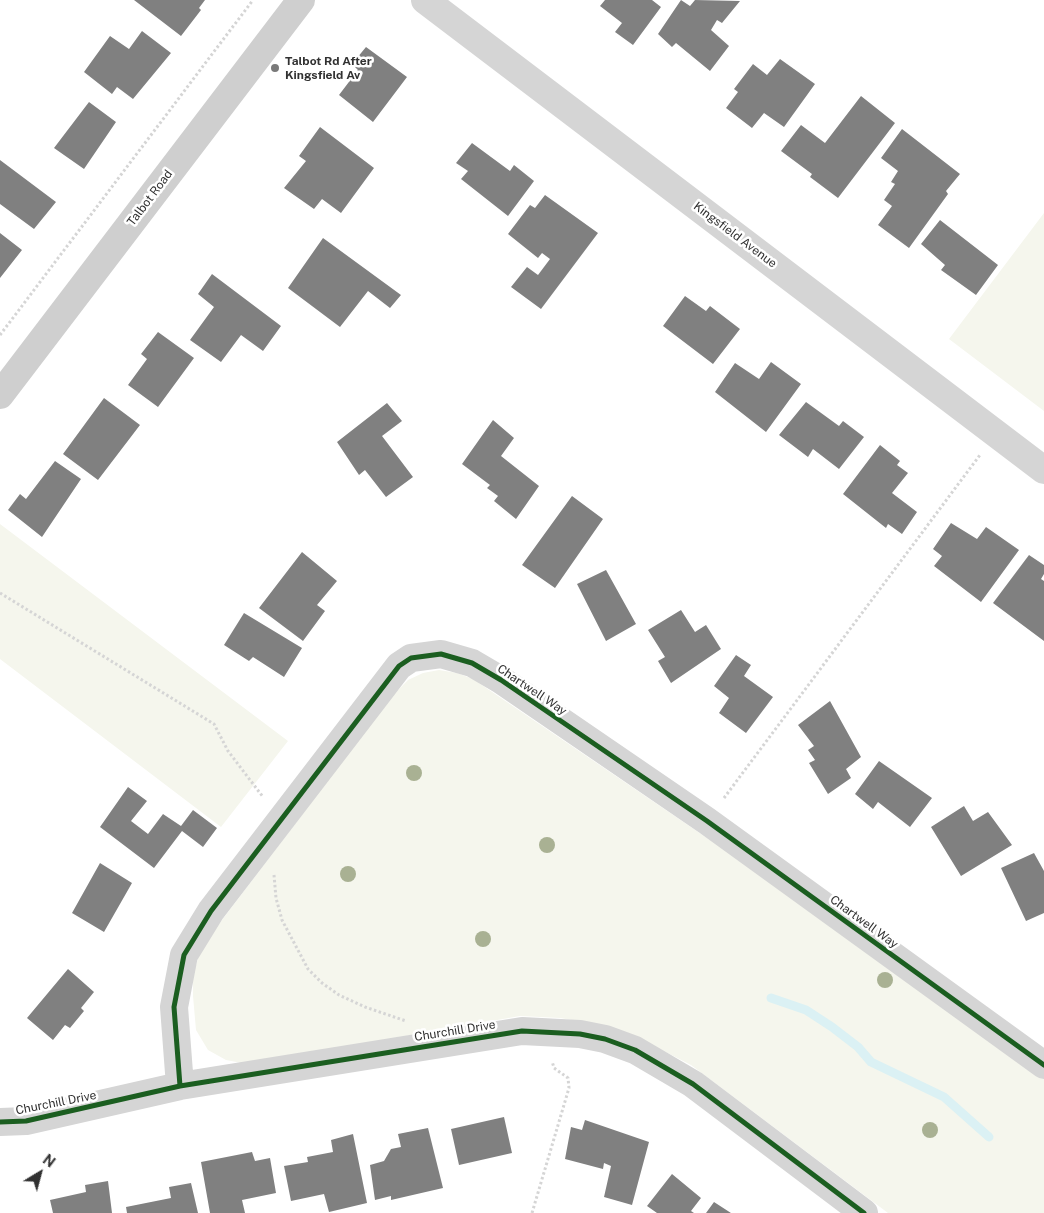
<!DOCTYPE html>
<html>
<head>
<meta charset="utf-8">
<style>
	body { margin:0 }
	#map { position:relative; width:1044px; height:1213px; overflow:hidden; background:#fff; font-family:"Public Sans",sans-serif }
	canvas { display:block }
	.north { position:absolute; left:15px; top:1148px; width:50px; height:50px; -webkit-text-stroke:4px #fff; paint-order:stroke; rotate:37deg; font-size:14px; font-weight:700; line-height:20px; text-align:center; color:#313131 }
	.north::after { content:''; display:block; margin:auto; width:18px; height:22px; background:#313131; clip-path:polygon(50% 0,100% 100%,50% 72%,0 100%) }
</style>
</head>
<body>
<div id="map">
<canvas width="1044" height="1213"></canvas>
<div class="north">N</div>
</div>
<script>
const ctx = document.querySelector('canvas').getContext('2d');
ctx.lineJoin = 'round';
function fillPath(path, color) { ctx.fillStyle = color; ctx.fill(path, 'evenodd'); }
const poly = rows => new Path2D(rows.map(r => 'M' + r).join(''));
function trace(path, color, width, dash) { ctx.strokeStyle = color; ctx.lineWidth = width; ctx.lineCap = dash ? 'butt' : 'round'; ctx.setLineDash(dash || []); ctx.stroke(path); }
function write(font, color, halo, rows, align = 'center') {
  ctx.font = font + ' "Public Sans",sans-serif'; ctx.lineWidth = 5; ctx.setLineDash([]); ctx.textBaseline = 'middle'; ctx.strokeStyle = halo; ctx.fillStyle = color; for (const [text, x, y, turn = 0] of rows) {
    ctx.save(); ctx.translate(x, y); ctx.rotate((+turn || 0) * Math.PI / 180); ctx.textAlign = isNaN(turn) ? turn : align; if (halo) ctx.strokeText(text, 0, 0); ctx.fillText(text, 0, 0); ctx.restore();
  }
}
fillPath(poly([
	[1044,213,1044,411,949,339],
	[0,524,288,741,221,827,0,659],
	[439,670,457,673,473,679,1044,1067,1044,1213,888,1213,691,1065,650,1044,602,1025,560,1018,520,1016,247,1064,226,1060,208,1050,196,1030,193,996,193,976,199,955,209,937,394,694,408,680,423,673]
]), '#f5f6ed');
trace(poly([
	[771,998,806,1010,832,1027,858,1047,871,1062,944,1097,989,1137]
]), '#dbf1f4', 9);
fillPath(poly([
	[134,0,205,0,199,8,201,10,181,36],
	[605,0,652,0,661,7,633,45,615,32,622,23,600,6],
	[681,0,690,6,695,0,740,1,722,23,717,20,711,30,729,46,710,71,676,43,672,47,658,34],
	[142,31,171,53,133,99,117,87,112,94,84,72,110,36,129,49],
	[366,47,407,77,373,122,339,95,358,70,352,64],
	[780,59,815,84,784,127,764,113,752,128,726,108,738,92,734,89,753,64,767,75],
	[861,96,895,123,838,198,810,177,812,174,781,151,801,125,825,143],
	[89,102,116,122,84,169,54,148],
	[320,127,374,168,341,213,322,199,314,209,284,188,306,161,299,156],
	[902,129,960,174,946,191,948,194,909,248,878,225,892,206,884,200,895,184,891,182,898,171,881,158],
	[472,143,510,171,514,165,534,181,508,216,461,179,468,171,456,163],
	[0,160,56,202,34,229,0,204],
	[545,195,598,233,541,309,511,287,527,267,538,275,550,259,542,253,538,258,508,234,530,205,535,208],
	[940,220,998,265,976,295,941,270,945,265,921,244],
	[0,233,22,250,0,278],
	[323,238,401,295,390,308,368,291,340,327,288,288],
	[212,274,281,326,263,351,241,335,221,362,190,340,214,307,198,294],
	[685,296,706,311,710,306,740,329,713,364,663,326],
	[158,332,194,358,158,407,128,385,147,359,141,354],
	[771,362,801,384,766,432,715,392,735,363,759,379],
	[104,398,140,425,98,480,63,454],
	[806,402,839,426,843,421,864,437,839,469,813,449,808,457,779,435],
	[387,403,402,421,382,436,413,477,386,497,365,470,359,475,337,442],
	[493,420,514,438,501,456,539,486,516,519,494,501,498,496,487,488,490,485,462,464],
	[880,445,900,461,897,465,908,473,892,493,917,512,902,534,888,524,886,528,843,494],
	[55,461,81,479,42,537,8,510,20,494,26,499],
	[572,496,603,519,555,588,522,565],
	[951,523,977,539,986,527,1019,550,981,602,934,566,942,556,933,549],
	[302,552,337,581,317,605,325,611,303,641,259,608],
	[1029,555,1044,565,1044,574,1041,579,1044,581,1044,641,993,603],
	[606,570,636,624,606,641,577,584],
	[681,610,695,632,706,625,721,649,671,683,658,661,665,657,648,630],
	[244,613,302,648,284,677,253,657,249,661,224,645],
	[736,655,751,665,744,676,773,697,746,733,719,713,729,698,714,686],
	[830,701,861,757,846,769,851,778,828,794,809,763,815,760,808,750,814,746,798,725],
	[879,761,932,798,910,827,878,802,873,809,855,794],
	[128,787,147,801,131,821,148,834,163,814,181,826,193,810,217,828,203,847,182,831,154,868,100,827],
	[964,806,973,821,988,812,1012,845,961,876,931,827],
	[1034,853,1044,871,1044,913,1026,921,1001,868],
	[100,863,132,883,104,932,72,913],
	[68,969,94,992,81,1008,84,1011,70,1028,65,1025,53,1040,27,1018],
	[504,1117,512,1153,459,1165,451,1129],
	[585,1120,649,1142,632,1205,604,1197,611,1166,604,1163,603,1169,565,1159,571,1127,582,1130],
	[428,1128,443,1188,391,1200,391,1196,375,1200,370,1165,384,1161,391,1149,401,1147,398,1134],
	[353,1134,367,1203,329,1212,324,1194,291,1201,284,1166,308,1162,307,1157,333,1152,331,1140],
	[252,1152,255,1161,270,1158,276,1193,242,1200,245,1213,210,1213,201,1162],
	[672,1174,701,1198,691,1211,694,1213,657,1213,647,1206],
	[108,1181,112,1213,53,1213,50,1200,86,1192,85,1185],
	[191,1183,198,1213,127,1213,126,1207,171,1198,169,1187],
	[714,1202,731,1213,706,1213]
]), '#808080');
trace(poly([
	[0,335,253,0],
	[0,593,214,724,228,751,263,797],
	[724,798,980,455],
	[274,875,276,898,282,920,308,969,322,983,339,995,365,1007,406,1021],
	[532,1213,569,1088,568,1078,554,1068,552,1061]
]), '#d5d5d5', 3, [2.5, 2.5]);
trace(poly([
	[425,0,1044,470],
	[180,1086,174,1007,184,955,211,911,399,666,411,658,441,654,472,663,501,680,707,821,1044,1065],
	[0,1122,26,1121,180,1086,522,1031,580,1034,605,1039,635,1050,693,1084,864,1213]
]), '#d5d5d5', 28);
trace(poly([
	[0,395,301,0]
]), '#cfcfcf', 28);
trace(poly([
	[180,1086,174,1007,184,955,211,911,399,666,411,658,441,654,472,663,501,680,707,821,1044,1065],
	[0,1122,26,1121,180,1086,522,1031,580,1034,605,1039,635,1050,693,1084,864,1213]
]), '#1b5e20', 5);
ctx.fillStyle = '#a9b193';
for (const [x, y] of [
	[414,773],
	[547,845],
	[348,874],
	[483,939],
	[885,980],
	[930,1130]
]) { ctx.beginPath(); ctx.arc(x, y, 8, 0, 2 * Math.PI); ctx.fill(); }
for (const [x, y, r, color] of [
	[275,68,5,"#797979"]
]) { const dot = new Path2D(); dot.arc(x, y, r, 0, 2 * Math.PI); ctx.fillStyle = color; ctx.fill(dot); trace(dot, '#fff', 2); }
write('bold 12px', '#313131', '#fff', [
	["Talbot Rd After",285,61],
	["Kingsfield Av",285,75]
], 'left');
write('12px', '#313131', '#fff', [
	["Talbot Road",150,198,-53],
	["Kingsfield Avenue",735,235,37],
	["Chartwell Way",532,690,34],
	["Chartwell Way",864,922,36],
	["Churchill Drive",455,1031,-9],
	["Churchill Drive",56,1103,-11]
]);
</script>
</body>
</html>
